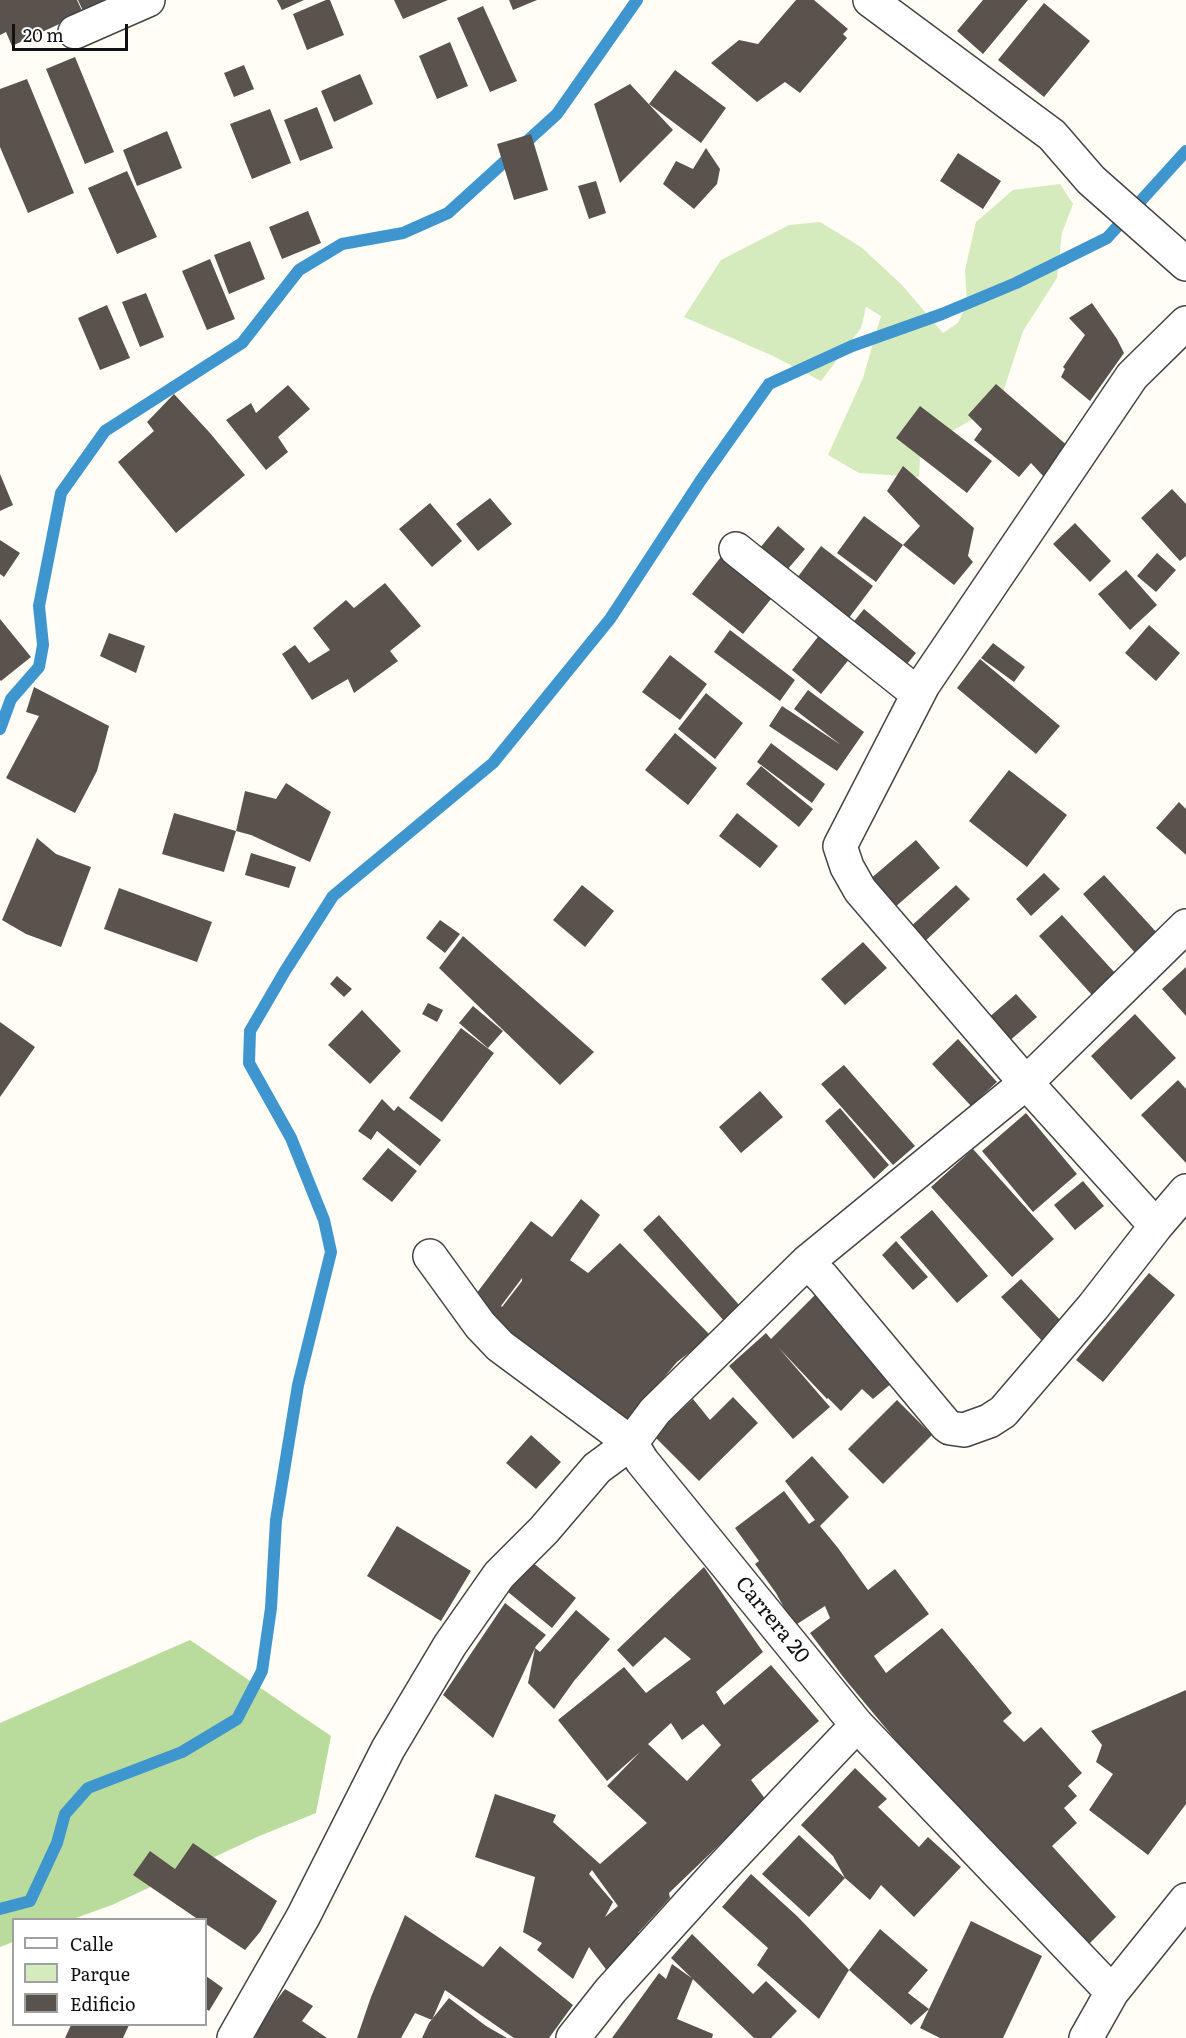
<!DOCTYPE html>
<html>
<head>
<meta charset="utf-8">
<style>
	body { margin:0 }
	#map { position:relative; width:1186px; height:2038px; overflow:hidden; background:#fffdf5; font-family:Literata,serif }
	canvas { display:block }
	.legend { position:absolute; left:12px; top:1918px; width:195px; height:108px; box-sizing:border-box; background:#fff; border:2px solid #a0a0a0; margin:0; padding:8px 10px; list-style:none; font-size:18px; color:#111 }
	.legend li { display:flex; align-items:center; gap:12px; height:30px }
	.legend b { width:30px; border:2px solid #a0a0a0 }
	.scale { position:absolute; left:12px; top:24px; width:116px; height:27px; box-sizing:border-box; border:3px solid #111; border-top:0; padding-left:8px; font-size:18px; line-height:21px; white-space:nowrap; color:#111; -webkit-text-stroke:4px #fff; paint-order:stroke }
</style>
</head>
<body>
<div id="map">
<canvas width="1186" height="2038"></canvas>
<ul class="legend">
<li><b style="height:8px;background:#fff"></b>Calle</li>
<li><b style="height:16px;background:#d5ebbd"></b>Parque</li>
<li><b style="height:16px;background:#5a524d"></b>Edificio</li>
</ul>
<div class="scale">20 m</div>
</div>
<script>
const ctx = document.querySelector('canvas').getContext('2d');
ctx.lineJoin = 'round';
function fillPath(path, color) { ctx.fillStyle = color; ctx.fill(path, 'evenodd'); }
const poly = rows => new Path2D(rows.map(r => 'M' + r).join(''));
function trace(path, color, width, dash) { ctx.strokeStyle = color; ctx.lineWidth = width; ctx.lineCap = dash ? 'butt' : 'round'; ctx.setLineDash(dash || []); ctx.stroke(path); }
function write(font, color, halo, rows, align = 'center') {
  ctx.font = font + ' Literata,serif'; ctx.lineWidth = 6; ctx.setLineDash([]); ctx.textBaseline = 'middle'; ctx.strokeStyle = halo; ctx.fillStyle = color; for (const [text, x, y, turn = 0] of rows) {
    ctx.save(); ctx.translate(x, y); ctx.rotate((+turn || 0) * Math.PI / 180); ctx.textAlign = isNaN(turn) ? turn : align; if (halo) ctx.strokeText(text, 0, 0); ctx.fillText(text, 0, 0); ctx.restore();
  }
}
fillPath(poly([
	[1060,184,1073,204,1062,233,1057,278,1023,331,1003,392,994,407,952,431,920,457,919,477,859,473,828,455,863,378,881,316,866,307,861,328,821,381,773,356,684,317,721,260,789,225,820,222,861,247,902,285,943,333,958,323,967,303,965,270,976,222,1013,190]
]), '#d5ebbd');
fillPath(poly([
	[190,1640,331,1736,316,1813,257,1837,112,1905,73,1919,14,1920,13,1942,0,1947,0,1723]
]), '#b9dc9c');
trace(poly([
	[0,729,11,699,39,667,43,645,39,606,61,493,105,431,242,343,299,270,342,244,403,233,448,213,557,114,637,0],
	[0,1909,30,1901,57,1843,65,1814,88,1788,182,1752,237,1719,262,1671,271,1608,276,1520,298,1385,331,1252,324,1220,291,1138,249,1063,250,1031,285,971,333,896,493,763,610,619,701,480,769,384,852,346,942,314,1016,283,1107,238,1186,151]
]), '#3f96cf', 12);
fillPath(poly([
	[0,0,77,0,83,13,12,46,6,32,0,35],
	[78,0,128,0,83,11],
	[277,0,304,0,282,10],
	[326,0,330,0,344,35,307,50,293,14],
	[394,0,448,0,403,19],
	[509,0,537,0,513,10],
	[796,0,814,0,848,29,843,34,847,38,800,93,785,82,757,102,711,63,739,40,758,44],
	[983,0,1028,0,983,54,957,31],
	[1044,3,1090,41,1044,97,998,60],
	[483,6,517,81,490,92,457,18],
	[450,42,468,86,437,99,419,56],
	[75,57,114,152,85,164,46,69],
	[244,65,254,89,234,97,224,73],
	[675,70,726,108,701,143,649,104],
	[360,74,373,104,334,122,321,91],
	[27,79,74,193,28,213,0,147,0,89],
	[630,84,673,130,620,183,594,104],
	[317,107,333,148,300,161,284,120],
	[270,109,291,163,252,179,230,124],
	[167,131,182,168,137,186,123,150],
	[531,134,548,190,514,200,497,144],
	[706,148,720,169,717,184,694,209,663,184,676,161,693,169],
	[958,153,1001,181,983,209,940,181],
	[127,171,157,237,117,254,88,188],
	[596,181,606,213,589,219,578,186],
	[308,211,321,243,282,259,269,227],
	[250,241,265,279,229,294,214,255],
	[210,259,235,319,207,330,182,271],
	[146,293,164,337,140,347,122,302],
	[1092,303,1117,339,1124,353,1090,401,1061,377,1065,369,1063,367,1085,335,1069,318],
	[107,305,130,358,100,370,78,318],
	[996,384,1069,447,1044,477,1031,463,1019,477,974,440,982,429,968,415],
	[288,385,310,409,278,437,288,452,266,470,226,420,251,403,256,413],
	[174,394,210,433,245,475,176,533,118,462,154,431,147,422],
	[920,406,992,461,967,493,896,438],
	[903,466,974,528,968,556,973,562,954,585,903,545,920,526,887,491],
	[0,474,13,505,0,511],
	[1172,489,1186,504,1186,556,1180,561,1141,518],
	[490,498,512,524,478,551,456,524],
	[430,503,462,541,432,567,399,529],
	[864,516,903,545,876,582,837,553],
	[1075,523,1111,561,1090,582,1053,544],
	[778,526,805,549,781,577,755,554],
	[0,540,20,553,4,577,0,574],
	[821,546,873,586,842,627,791,586],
	[724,553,775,594,743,634,692,594],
	[1157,553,1176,570,1156,592,1137,576],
	[1126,570,1157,605,1130,630,1098,594],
	[385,583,421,626,390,651,398,661,354,693,348,679,312,700,282,654,295,645,309,663,330,650,313,628,346,600,354,608],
	[864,609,916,653,903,669,851,625],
	[0,619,31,657,1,681,0,680],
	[1149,625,1180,653,1156,681,1125,653],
	[730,630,795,680,780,701,714,652],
	[109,633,145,646,136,673,100,656],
	[821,633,851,657,821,694,792,670],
	[993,643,1025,667,1014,682,981,658],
	[670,655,707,684,680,720,642,692],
	[980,659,1060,726,1036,754,957,688],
	[34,687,109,726,97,771,75,813,6,778,39,716,26,712],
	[808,690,864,732,837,771,769,726,782,706,841,745,794,709],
	[706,693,743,723,715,759,678,729],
	[675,733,717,768,688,805,645,770],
	[771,743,825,784,812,803,757,762],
	[761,766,813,809,799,827,746,784],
	[1009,770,1067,815,1027,867,969,821],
	[286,783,331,812,310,862,251,835,236,831,245,791,276,799],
	[1179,802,1186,809,1186,855,1156,828],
	[174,813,236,831,224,872,162,854],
	[737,813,778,846,760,868,719,836],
	[37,838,56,854,91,867,61,947,26,934,2,920],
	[916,840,940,868,894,908,869,880],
	[251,853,296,867,289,888,245,875],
	[1044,873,1060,889,1031,916,1016,899],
	[1104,875,1159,935,1137,955,1083,894],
	[582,885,614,911,585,947,553,920],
	[956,885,970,899,921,945,907,930],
	[119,888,212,922,197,962,104,929],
	[1062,915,1116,974,1092,995,1039,936],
	[440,920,460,934,445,953,426,938],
	[463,936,594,1052,560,1085,439,968],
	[863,942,887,968,845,1005,821,979],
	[1186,967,1186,1016,1162,989],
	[337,976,352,989,344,997,330,984],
	[1016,994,1037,1017,1007,1043,987,1019],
	[428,1003,443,1010,437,1022,422,1014],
	[473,1006,503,1031,488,1048,459,1023],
	[362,1010,401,1051,370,1084,328,1045],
	[1135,1014,1176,1058,1131,1100,1091,1056],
	[0,1022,35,1047,0,1097],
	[461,1028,494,1053,442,1122,409,1098],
	[958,1039,997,1082,971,1106,932,1064],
	[844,1065,915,1146,893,1165,821,1084],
	[1178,1080,1186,1089,1186,1163,1141,1115],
	[760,1091,783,1117,741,1153,719,1127],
	[382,1099,394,1111,398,1106,441,1140,420,1166,377,1131,371,1140,358,1131],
	[840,1108,889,1165,874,1179,825,1121],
	[1026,1113,1077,1174,1033,1212,982,1151],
	[388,1148,417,1171,392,1202,362,1179],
	[973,1149,1054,1239,1012,1277,931,1187],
	[1083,1181,1104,1206,1075,1230,1054,1205],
	[581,1199,600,1215,570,1260,588,1273,620,1243,711,1336,677,1362,623,1426,526,1345,470,1302,531,1221,552,1237],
	[522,1278,522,1281,502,1307,501,1306],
	[932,1210,988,1276,957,1303,900,1237],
	[659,1215,741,1307,725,1322,643,1230],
	[896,1241,928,1277,913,1290,882,1255],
	[1149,1273,1175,1295,1103,1382,1076,1360],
	[1021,1279,1063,1323,1043,1342,1001,1297],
	[817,1293,892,1383,873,1399,862,1389,841,1411,828,1398,827,1399,778,1347,830,1407,793,1439,729,1366,766,1333,771,1339],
	[733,1397,758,1423,699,1481,654,1436,693,1399,710,1420],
	[897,1400,932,1435,883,1484,848,1449],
	[531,1435,561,1462,536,1489,506,1463],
	[812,1456,849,1497,820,1526,838,1548,868,1590,895,1569,929,1614,874,1656,886,1673,942,1628,1012,1713,1003,1721,1024,1742,1041,1727,1082,1773,1068,1786,1077,1796,1064,1808,1077,1823,1052,1846,1116,1917,1084,1949,929,1780,844,1678,810,1633,830,1618,825,1606,794,1626,776,1593,755,1564,759,1561,735,1528,784,1491,809,1524,815,1520,785,1481],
	[397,1526,471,1571,441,1621,367,1576],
	[532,1562,576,1598,552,1628,508,1592],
	[704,1567,763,1652,716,1692,724,1705,771,1665,819,1721,751,1780,766,1800,669,1893,670,1898,638,1933,641,1937,608,1972,589,1947,573,1979,537,1950,542,1943,523,1932,535,1877,475,1857,495,1794,556,1815,553,1822,600,1864,647,1823,607,1786,640,1752,607,1781,558,1720,624,1667,646,1693,691,1659,665,1637,633,1667,617,1650],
	[671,1723,682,1740,703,1724,721,1745,687,1781,648,1744],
	[592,1870,618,1906,605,1917,613,1902,589,1874],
	[505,1603,546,1635,536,1646,493,1738,443,1695],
	[576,1610,610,1639,574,1681,554,1709,528,1683,535,1648,540,1652],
	[1186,1690,1186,1804,1148,1855,1089,1810,1113,1774,1096,1762,1102,1745,1091,1731],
	[855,1768,887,1799,878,1807,919,1847,928,1837,961,1867,914,1917,881,1885,870,1900,845,1878,833,1856,801,1825],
	[799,1835,845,1878,809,1917,762,1874],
	[193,1843,277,1901,260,1932,245,1950,206,1924,206,1920,199,1920,133,1875,150,1851,175,1869],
	[751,1874,797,1916,849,1970,880,1929,928,1970,908,1993,929,2009,911,2025,849,1970,819,2019,757,1965,768,1948,722,1907],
	[405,1915,483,1967,500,1946,573,2005,549,2038,514,2038,445,1990,432,2020,415,2013,401,2038,357,2038,371,1997],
	[971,1921,1042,1956,1003,2038,940,2038,920,2028],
	[692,1934,753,1994,766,1981,797,2011,771,2038,754,2038,671,1958],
	[672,1964,693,1979,677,2019,713,2034,712,2038,612,2038,659,1973,666,1979],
	[206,1976,223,1988,209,2011,206,2009],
	[285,1989,313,2006,302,2021,327,2038,256,2038,250,2035],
	[449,1998,486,2026,507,2038,422,2038,429,2023],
	[71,2025,129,2025,123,2038,65,2038]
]), '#5a524d');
const street = poly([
	[870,0,1052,135,1091,180,1186,264],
	[75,32,148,0],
	[736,549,918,694],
	[1156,1226,1013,1068,860,890,847,867,840,846,923,685,1132,376,1186,323],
	[430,1256,480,1325,500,1346,631,1443,642,1461,857,1725,1112,1992],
	[807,1262,823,1278,946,1425,950,1428,964,1430,989,1421,1003,1412,1093,1307,1156,1226,1186,1191],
	[234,2038,303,1917,388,1749,450,1645,499,1575,544,1530,597,1468,631,1443,655,1411,807,1262,1027,1082,1186,926],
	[573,2038,611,1990,717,1873,857,1725],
	[1086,2038,1112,1992,1186,1900]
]);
trace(street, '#444', 36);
trace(street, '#fff', 33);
write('21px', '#111', '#fff', [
	["Carrera 20",772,1620,51]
]);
</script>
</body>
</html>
